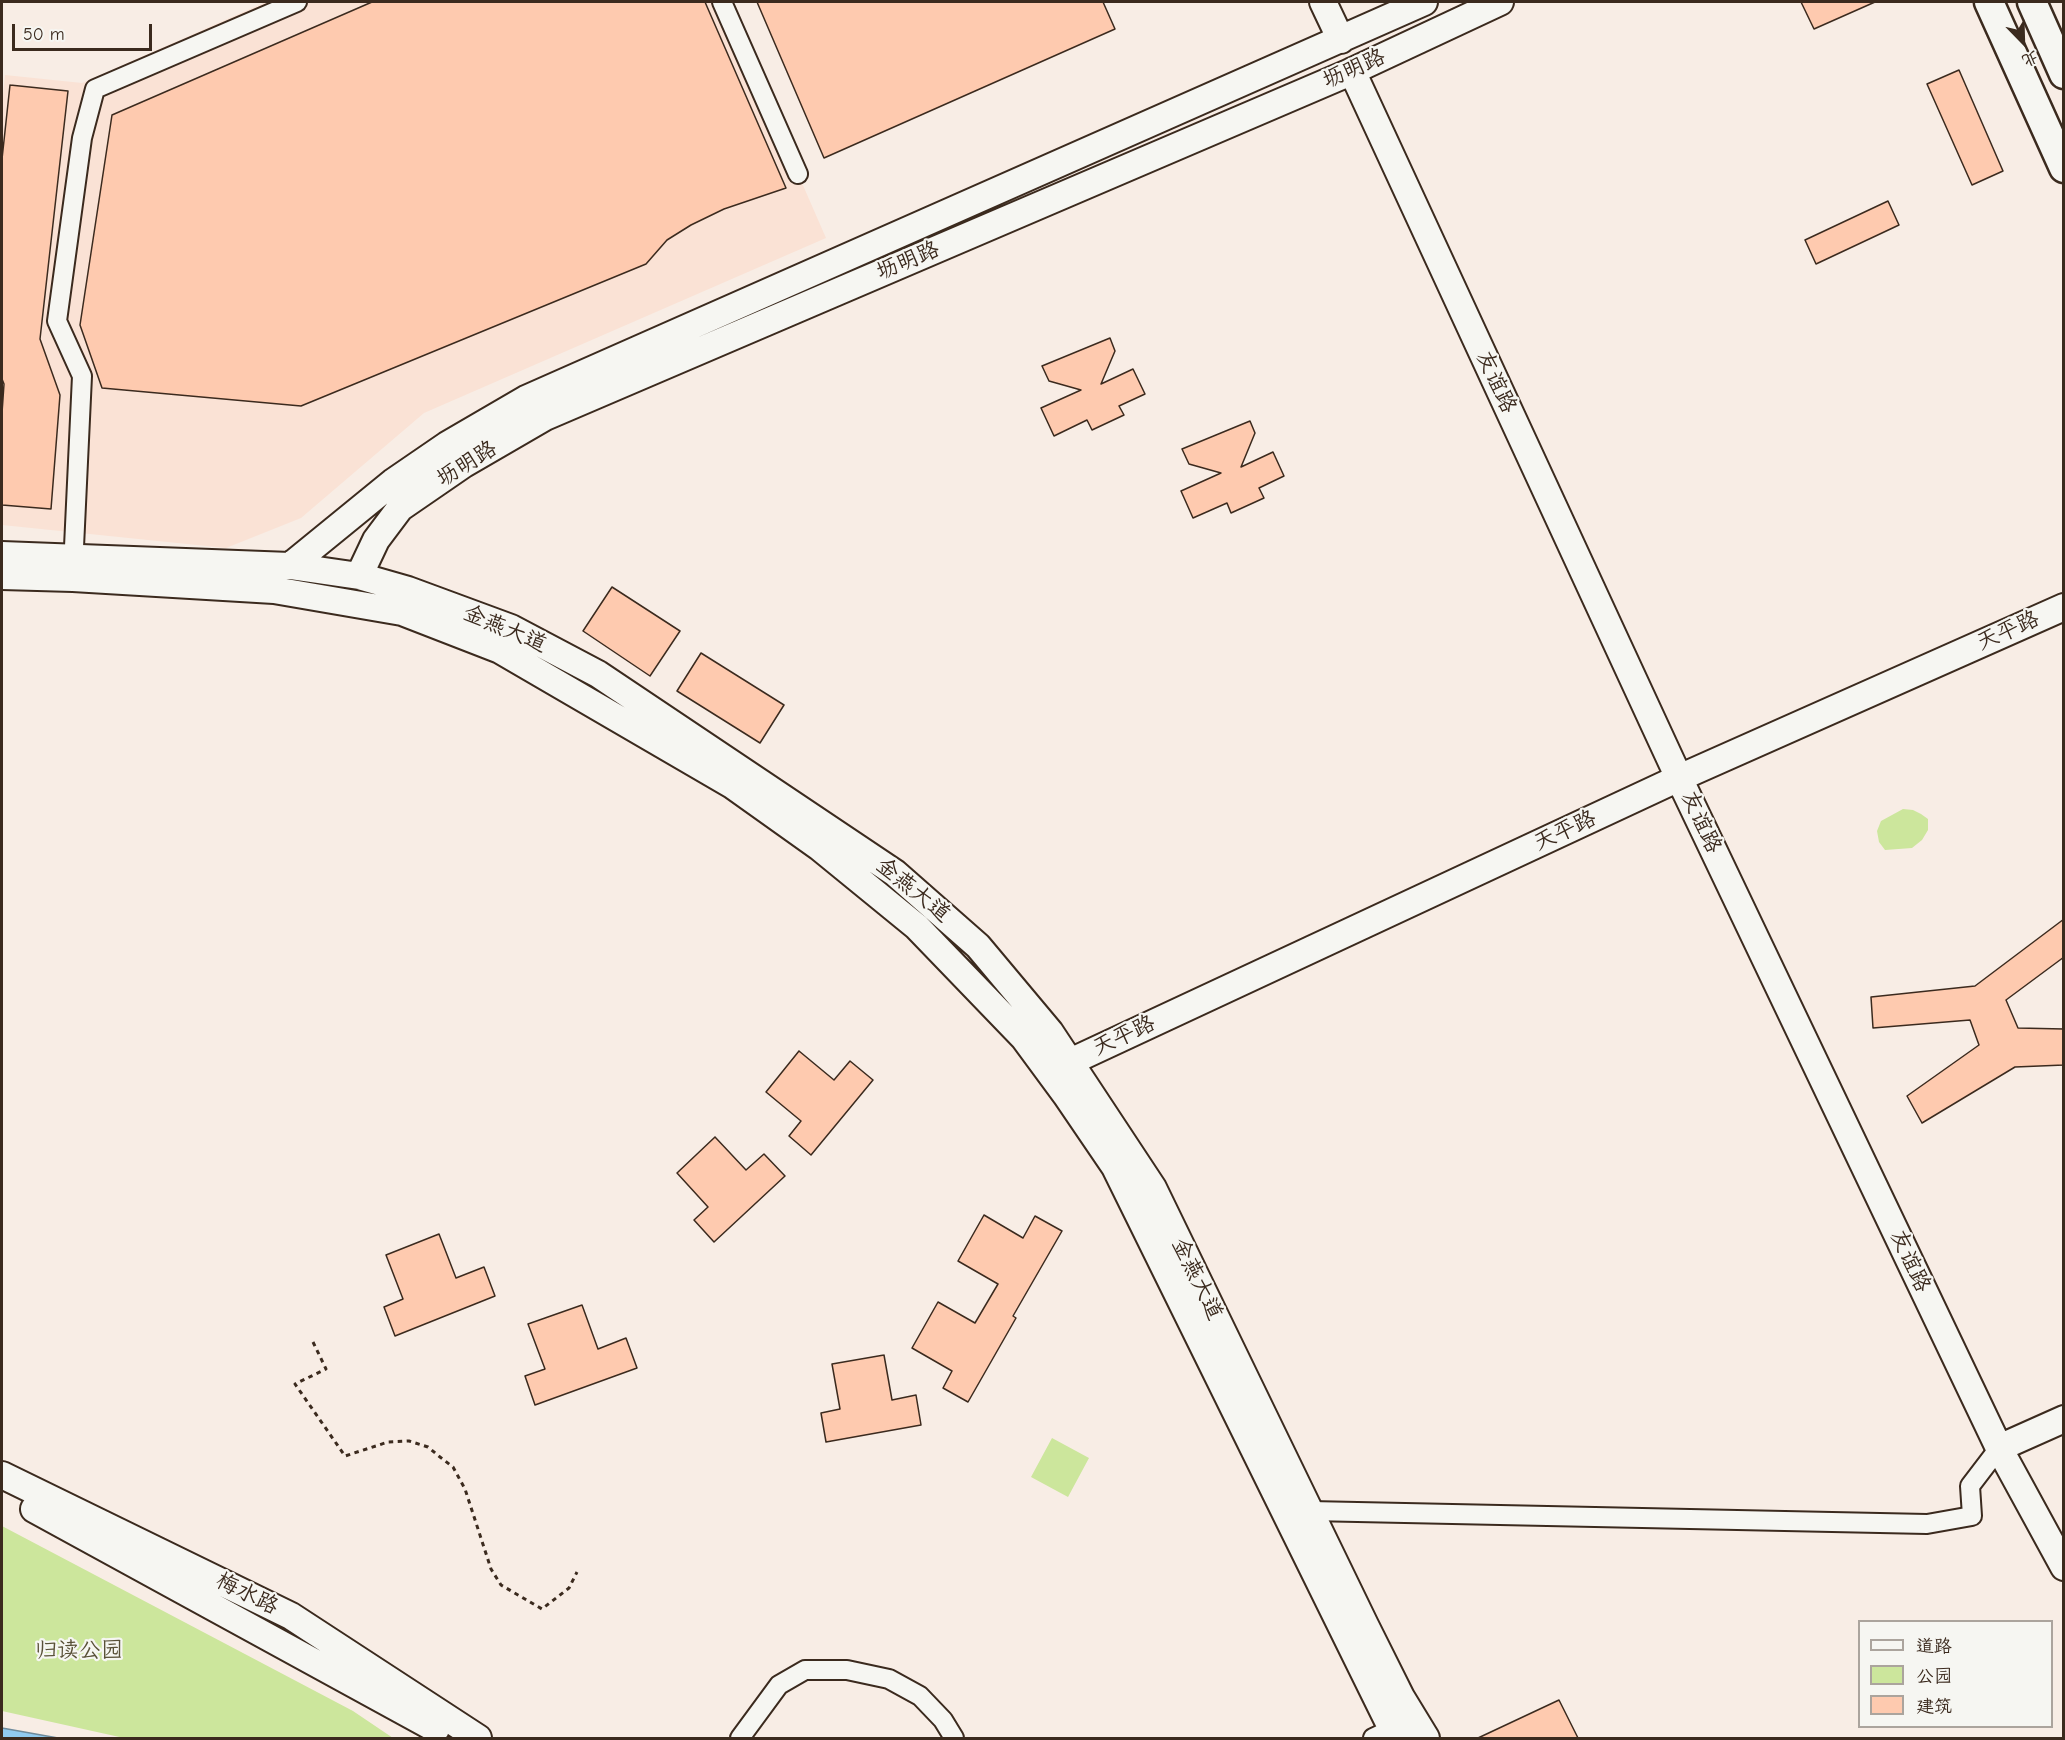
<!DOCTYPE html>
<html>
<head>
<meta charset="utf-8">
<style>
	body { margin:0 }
	#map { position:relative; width:2065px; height:1740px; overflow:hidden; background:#f8ede5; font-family:"Comic Neue","LXGW WenKai TC",sans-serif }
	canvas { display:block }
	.frame { position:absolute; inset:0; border:3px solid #3b2a1e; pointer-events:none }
	.legend { position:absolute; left:1858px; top:1620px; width:195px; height:108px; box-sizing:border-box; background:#f6f6f2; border:2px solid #aba49d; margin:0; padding:8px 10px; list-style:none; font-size:18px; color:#3b2a1e }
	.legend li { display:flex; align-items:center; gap:12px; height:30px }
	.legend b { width:30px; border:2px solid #aba49d }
	.north { position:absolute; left:1993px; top:12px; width:60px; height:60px; -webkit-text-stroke:4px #f6f6f2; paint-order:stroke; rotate:157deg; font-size:16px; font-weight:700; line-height:24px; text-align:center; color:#3b2a1e }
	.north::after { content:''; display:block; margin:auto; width:21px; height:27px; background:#3b2a1e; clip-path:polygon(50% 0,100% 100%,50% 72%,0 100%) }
	.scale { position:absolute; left:12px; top:24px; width:140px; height:27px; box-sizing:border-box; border:3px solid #3b2a1e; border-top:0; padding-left:8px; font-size:18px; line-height:21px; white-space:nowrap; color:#3b2a1e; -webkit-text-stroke:4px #f6f6f2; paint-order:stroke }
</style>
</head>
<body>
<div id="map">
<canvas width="2065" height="1740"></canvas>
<div class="frame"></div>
<ul class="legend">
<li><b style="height:8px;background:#f6f6f2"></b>道路</li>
<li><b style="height:16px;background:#cce69c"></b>公园</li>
<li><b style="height:16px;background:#fecaaf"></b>建筑</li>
</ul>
<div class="north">北</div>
<div class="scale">50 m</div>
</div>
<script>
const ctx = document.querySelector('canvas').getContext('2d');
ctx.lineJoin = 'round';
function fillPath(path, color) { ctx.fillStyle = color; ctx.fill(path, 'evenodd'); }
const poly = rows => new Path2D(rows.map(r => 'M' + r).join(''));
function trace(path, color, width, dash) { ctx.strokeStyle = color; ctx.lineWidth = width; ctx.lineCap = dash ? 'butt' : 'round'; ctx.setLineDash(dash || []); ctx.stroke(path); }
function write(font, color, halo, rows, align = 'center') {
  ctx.font = font + ' "Comic Neue","LXGW WenKai TC",sans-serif'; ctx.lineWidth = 4.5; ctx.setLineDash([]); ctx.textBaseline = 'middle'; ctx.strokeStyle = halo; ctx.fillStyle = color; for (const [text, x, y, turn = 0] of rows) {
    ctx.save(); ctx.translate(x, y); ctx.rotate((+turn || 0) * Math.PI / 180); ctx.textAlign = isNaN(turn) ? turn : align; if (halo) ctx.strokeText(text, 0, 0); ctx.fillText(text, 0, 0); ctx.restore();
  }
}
fillPath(poly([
	[266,2,723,2,826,238,424,413,301,518,226,548,2,525,2,105,5,75,82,83]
]), '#fae2d5');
fillPath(poly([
	[1903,809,1913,810,1921,814,1928,819,1928,830,1922,840,1912,848,1885,850,1879,842,1877,831,1881,821],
	[1052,1438,1089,1458,1068,1497,1031,1477],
	[2,1526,353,1711,393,1738,124,1738,2,1711]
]), '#cce69c');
const water = poly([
	[2,1728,58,1738,2,1738,2,1728]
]);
fillPath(water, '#91cbf0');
trace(water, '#6f8b9c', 1.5);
const building = poly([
	[372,2,705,2,786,188,724,209,691,225,667,240,646,264,301,406,102,388,80,325,112,115,372,2],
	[757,2,1103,2,1115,29,824,158,757,2],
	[1801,2,1875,2,1814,29,1801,2],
	[1959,70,2003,171,1972,185,1927,84,1959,70],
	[10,85,68,91,40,339,60,395,51,509,2,505,2,413,4,384,2,379,2,159,10,85],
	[1888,201,1899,225,1816,264,1805,240,1888,201],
	[1110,338,1115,351,1101,384,1133,369,1145,394,1119,406,1124,415,1092,430,1087,420,1054,436,1041,408,1081,390,1049,381,1042,366,1110,338],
	[1250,421,1255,433,1241,467,1273,452,1284,476,1259,488,1264,498,1231,513,1227,503,1193,518,1181,491,1221,473,1189,464,1182,449,1250,421],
	[612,587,680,631,650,676,583,631,612,587],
	[701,653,784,705,760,743,677,691,701,653],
	[2064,919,2064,957,2006,1000,2018,1028,2064,1029,2064,1065,2015,1067,1922,1123,1907,1096,1979,1045,1970,1020,1873,1028,1871,997,1975,986,2064,919],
	[799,1051,834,1080,850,1061,873,1080,811,1155,789,1136,801,1121,766,1092,799,1051],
	[715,1137,746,1170,764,1154,785,1176,714,1242,694,1220,708,1207,677,1173,715,1137],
	[984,1215,1023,1238,1035,1216,1062,1231,1013,1316,1016,1318,968,1402,943,1388,952,1371,912,1348,938,1302,975,1323,998,1284,958,1261,984,1215],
	[439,1234,456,1278,484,1267,495,1296,395,1336,384,1307,403,1299,386,1255,439,1234],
	[582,1305,598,1349,626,1338,637,1368,535,1405,525,1376,545,1369,528,1324,582,1305],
	[884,1355,892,1400,916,1395,921,1425,826,1442,821,1413,840,1409,832,1364,884,1355],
	[1559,1700,1578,1738,1478,1738,1559,1700]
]);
fillPath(building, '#fecaaf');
trace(building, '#3b2a1e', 1.5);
const street = poly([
	[722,2,798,174],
	[74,547,82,376,57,321,82,138,95,89,297,2],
	[1310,1511,1927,1524,1972,1516,1970,1486,1999,1448],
	[740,1738,779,1685,805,1670,847,1670,889,1679,920,1696,943,1720,954,1738],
	[1373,1738,1392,1729]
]);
const secondary = poly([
	[1323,2,1341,40],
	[1352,71,1679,778,1999,1448,2064,1567],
	[2,555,290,566,359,576,408,590,511,628,598,674,895,873,978,946,1050,1032,1153,1188,1365,1625,1401,1697,1426,1738],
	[290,566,393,482,447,445,526,399,1424,2],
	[2,576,73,578,274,590,402,612,500,650,732,785,819,847,917,927,1024,1038,1066,1095,1115,1167,1392,1729,1400,1738],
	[359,576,376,540,400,508,464,464,545,417,1346,74,1500,2],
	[1070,1062,1679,778,2064,607],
	[1999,1448,2064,1419],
	[2,1475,291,1616,478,1738],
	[34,1509,436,1729]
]);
const primary = poly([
	[1989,2,2064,168],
	[2032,2,2064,74]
]);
trace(street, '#3b2a1e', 22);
trace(secondary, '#3b2a1e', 30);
trace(primary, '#3b2a1e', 33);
trace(poly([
	[313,1342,326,1369,295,1384,345,1456,388,1442,409,1441,428,1447,440,1457,453,1467,465,1489,491,1569,501,1585,542,1609,569,1588,577,1572]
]), '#3b2a1e', 3, [4.5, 4.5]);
trace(street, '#f6f6f2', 18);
trace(secondary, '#f6f6f2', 26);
trace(primary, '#f6f6f2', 28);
write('22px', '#3b2a1e', '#f6f6f2', [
	["坜明路",1354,69,-24],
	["坜明路",908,261,-23],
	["友谊路",1496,382,65],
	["坜明路",467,464,-32],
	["金燕大道",505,629,23],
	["天平路",2008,631,-24],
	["友谊路",1701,822,65],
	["天平路",1565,831,-25],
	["金燕大道",913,890,39],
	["天平路",1124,1036,-25],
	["友谊路",1910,1261,65],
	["金燕大道",1197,1279,64],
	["梅水路",247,1594,26]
]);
write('22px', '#585037', '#f6f6f2', [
	["归读公园",79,1651]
]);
</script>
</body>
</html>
